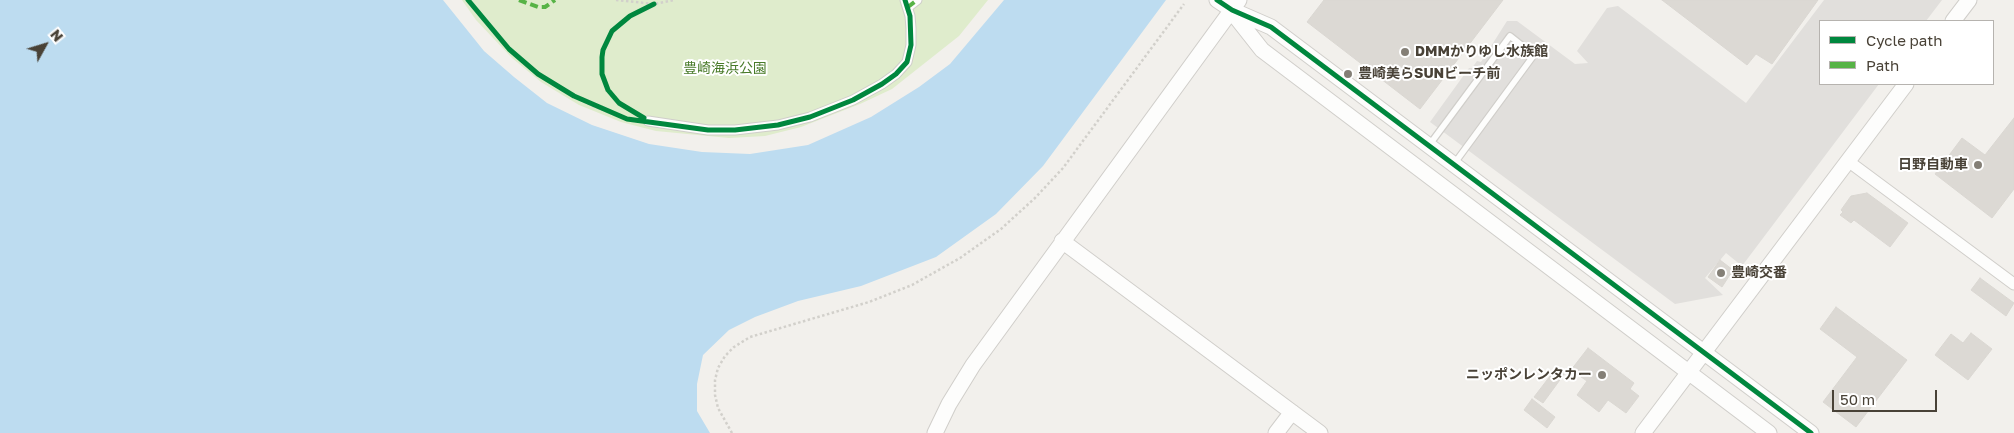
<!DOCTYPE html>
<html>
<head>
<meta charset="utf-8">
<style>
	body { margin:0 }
	#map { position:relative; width:2014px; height:433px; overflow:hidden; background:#f2f0ec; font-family:"Golos Text",sans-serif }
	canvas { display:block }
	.legend { position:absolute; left:1819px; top:20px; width:175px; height:65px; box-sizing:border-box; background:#fff; border:1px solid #b6b3af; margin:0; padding:6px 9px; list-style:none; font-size:15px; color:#494237 }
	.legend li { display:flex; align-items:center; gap:10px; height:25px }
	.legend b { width:25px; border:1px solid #b6b3af }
	.north { position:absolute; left:20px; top:20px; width:50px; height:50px; -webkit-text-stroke:4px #fff; paint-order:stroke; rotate:51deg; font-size:14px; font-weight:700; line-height:20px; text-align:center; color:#494237 }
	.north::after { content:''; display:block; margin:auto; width:18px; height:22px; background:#494237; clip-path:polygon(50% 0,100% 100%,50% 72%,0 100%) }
	.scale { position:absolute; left:1832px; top:390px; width:105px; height:22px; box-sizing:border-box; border:2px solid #494237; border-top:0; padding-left:6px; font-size:15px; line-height:18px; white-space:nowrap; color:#494237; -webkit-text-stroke:4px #fff; paint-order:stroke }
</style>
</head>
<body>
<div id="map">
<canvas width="2014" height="433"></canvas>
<ul class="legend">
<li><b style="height:6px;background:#00873e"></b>Cycle path</li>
<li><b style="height:6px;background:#57b346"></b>Path</li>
</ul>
<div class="north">N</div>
<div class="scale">50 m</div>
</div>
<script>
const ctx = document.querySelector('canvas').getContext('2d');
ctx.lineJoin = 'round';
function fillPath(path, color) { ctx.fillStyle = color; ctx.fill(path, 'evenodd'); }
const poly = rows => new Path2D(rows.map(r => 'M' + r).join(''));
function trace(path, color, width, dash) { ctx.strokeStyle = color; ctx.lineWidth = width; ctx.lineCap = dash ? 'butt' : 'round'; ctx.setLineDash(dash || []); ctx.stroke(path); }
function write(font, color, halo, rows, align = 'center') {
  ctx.font = font + ' "Golos Text","Noto Sans JP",sans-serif'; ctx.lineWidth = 4; ctx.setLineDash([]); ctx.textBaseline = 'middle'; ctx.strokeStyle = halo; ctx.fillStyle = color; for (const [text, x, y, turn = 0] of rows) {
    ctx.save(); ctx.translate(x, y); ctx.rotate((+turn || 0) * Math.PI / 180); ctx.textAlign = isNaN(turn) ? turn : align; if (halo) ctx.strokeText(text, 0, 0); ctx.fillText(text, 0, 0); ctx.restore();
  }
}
fillPath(poly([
	[462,0,988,0,959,36,892,89,860,104,801,127,765,136,729,138,656,131,621,122,579,105,541,82,512,58,476,20]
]), '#dfeccc');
fillPath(poly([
	[1824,0,1942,0,1926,21,1820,21,1820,84,1879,84,1742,266,1726,253,1705,278,1723,295,1675,304,1430,122,1469,68,1472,68,1477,61,1481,62,1507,21,1517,21,1575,64,1588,63,1577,51,1607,8,1618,6,1746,103]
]), '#e1dfdc');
fillPath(poly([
	[0,0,443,0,484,51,514,77,547,103,592,125,649,144,702,152,750,154,808,145,871,117,919,87,950,64,1004,0,1166,0,1043,166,996,214,936,257,861,286,798,301,755,317,729,330,703,355,697,384,697,411,710,433,0,433]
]), '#bddcf0');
const building = poly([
	[1324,0,1503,0,1420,109,1307,22,1324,0],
	[1662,0,1818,0,1772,64,1756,54,1747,65,1662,0],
	[2014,118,2014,189,1992,218,1935,174,1962,138,1985,155,2014,118],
	[1867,193,1908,223,1890,247,1854,220,1851,223,1840,215,1843,212,1841,210,1851,196,1867,193],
	[1720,260,1733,270,1722,287,1708,277,1720,260],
	[1980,278,2014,303,2006,316,1971,290,1980,278],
	[1836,307,1907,360,1856,427,1823,402,1857,357,1820,329,1836,307],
	[1971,333,1992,349,1968,380,1935,355,1951,334,1963,343,1971,333],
	[1588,348,1634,383,1630,389,1639,396,1626,413,1608,400,1599,412,1577,395,1587,381,1571,370,1588,348],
	[1557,367,1565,373,1543,403,1534,397,1557,367],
	[1532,399,1555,417,1547,428,1524,410,1532,399]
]);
fillPath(building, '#dcd9d4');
trace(building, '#dad7d2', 1);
const service = poly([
	[1430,144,1510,36,1534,55,1454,164]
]);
const pedestrian = poly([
	[908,7,917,0],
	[648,121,708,130,735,130,778,125,810,117,853,100,882,84,896,74,907,62,911,45,911,28,910,16,905,0]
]);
const minor = poly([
	[1848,161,2014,284]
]);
const tertiary = poly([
	[1217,0,1232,10,1271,27,1811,433],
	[1232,12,1262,50,1769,433],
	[1953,21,1969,0],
	[1062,241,1320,433],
	[935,433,949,404,973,365,1239,0],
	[1276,433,1292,412],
	[1643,433,1906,84]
]);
trace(service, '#d0ceca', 8);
trace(pedestrian, '#d0ceca', 11);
trace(minor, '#d0ceca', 13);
trace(tertiary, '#d0ceca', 17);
trace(poly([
	[468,0,509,49,538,74,574,96,593,106,627,119,637,121],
	[616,0,654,4,675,0],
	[638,115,619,103,608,90,602,74,603,50,612,31,623,20,654,4],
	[732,433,718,408,715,395,715,380,718,368,725,356,734,347,750,337,869,302,912,285,960,258,1001,229,1035,198,1063,168,1184,4]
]), '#d2d0cb', 2.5, [2.5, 2.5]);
trace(service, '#fdfdfc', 5.5);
trace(pedestrian, '#fdfdfc', 9);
trace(minor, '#fdfdfc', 11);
trace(tertiary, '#fdfdfc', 15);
trace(poly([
	[519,0,538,7,545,7,555,0],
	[908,7,917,0]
]), '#57b346', 4, [8, 4]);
trace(poly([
	[468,0,509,49,538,74,574,96,627,119,708,130,735,130,778,125,810,117,853,100,882,84,896,74,907,62,911,45,910,16,905,0],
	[1217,0,1232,10,1271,27,1811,433],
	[644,118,619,103,608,90,602,74,602,57,603,50,612,31,630,16,654,4]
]), '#00873e', 5);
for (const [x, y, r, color] of [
	[1405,52,5,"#847f76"],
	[1348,74,5,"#847f76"],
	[1978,165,5,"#847f76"],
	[1721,273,5,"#847f76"],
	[1602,375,5,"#847f76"]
]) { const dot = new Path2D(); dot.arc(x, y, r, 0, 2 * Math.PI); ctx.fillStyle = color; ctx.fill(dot); trace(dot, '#fff', 2); }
write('bold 14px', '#494237', '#fff', [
	["DMMかりゆし水族館",1415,52],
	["豊崎美らSUNビーチ前",1358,74],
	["日野自動車",1968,165,"right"],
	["豊崎交番",1731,273],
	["ニッポンレンタカー",1592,375,"right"]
], 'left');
write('14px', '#497b2a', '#fff', [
	["豊崎海浜公園",725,69]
]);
</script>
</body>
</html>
